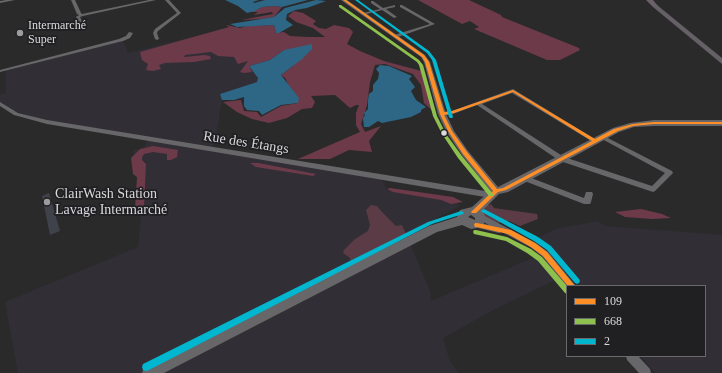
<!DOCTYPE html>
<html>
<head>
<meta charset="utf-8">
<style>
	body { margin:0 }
	#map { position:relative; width:722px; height:373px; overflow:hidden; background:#2a2a2b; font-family:"Times New Roman",serif }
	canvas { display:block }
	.legend { position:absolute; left:566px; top:285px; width:140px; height:72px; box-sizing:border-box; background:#201f22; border:1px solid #6a696c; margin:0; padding:5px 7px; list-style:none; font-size:12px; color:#dad9dc }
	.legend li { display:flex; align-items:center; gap:8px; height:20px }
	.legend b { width:20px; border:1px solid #6a696c }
</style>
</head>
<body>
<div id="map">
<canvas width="722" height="373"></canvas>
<ul class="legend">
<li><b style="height:5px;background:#ff8e27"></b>109</li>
<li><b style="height:5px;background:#8dc04c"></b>668</li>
<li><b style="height:5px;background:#01b7cf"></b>2</li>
</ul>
</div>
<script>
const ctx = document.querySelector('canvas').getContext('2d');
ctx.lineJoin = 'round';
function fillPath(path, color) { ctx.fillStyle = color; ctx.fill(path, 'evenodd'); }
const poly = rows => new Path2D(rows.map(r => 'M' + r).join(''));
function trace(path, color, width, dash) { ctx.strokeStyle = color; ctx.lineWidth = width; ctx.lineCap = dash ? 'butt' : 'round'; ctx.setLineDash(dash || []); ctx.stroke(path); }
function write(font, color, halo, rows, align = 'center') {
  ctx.font = font + ' "Times New Roman",serif'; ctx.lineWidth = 3.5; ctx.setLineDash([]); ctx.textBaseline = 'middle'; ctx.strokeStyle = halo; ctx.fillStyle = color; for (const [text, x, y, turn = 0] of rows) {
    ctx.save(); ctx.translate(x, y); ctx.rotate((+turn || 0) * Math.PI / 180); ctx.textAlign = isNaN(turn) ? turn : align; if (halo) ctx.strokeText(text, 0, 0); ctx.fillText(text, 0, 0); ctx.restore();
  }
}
fillPath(poly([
	[204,34,224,54,247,60,260,81,220,94,222,100,215,144,210,147,382,180,387,190,455,202,460,206,406,234,430,291,431,301,547,252,537,238,556,229,598,221,605,226,722,235,722,373,655,373,640,356,705,356,705,286,579,286,568,274,497,308,443,338,449,359,458,373,18,373,5,302,138,247,146,161,137,164,133,149,143,150,149,137,45,121,15,111,0,102,0,95,6,93,6,70,123,41,128,53]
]), '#312e36');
fillPath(poly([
	[491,204,494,208,537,214,538,219,520,226,509,221,498,223,488,220,482,212,487,205],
	[371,205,377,206,381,211,396,226,402,225,406,234,350,261,350,258,343,253,344,250,355,239,368,231,370,225,366,210]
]), '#5b3b45');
fillPath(poly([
	[418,0,469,0,501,15,502,17,579,48,580,50,560,60,547,60,474,29,479,27,470,21,462,24],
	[275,6,282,7,274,17,262,19,241,20,273,14,272,12,254,15,258,12,251,12,262,7],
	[294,11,303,13,316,21,313,24,319,28,326,29,334,25,349,28,353,32,347,44,360,51,384,61,425,72,436,114,424,103,421,85,413,74,385,64,375,65,370,82,367,105,361,124,365,132,381,126,369,141,372,152,349,150,330,159,298,159,360,132,356,125,356,113,359,105,356,105,350,108,335,95,311,96,315,102,312,108,302,109,287,118,269,123,252,119,237,112,223,102,241,100,244,111,257,112,261,117,281,106,298,103,285,78,281,75,293,66,284,50,270,60,249,66,252,72,244,73,240,72,248,61,238,64,234,57,218,56,211,52,185,55,184,57,205,55,210,56,211,59,194,62,165,63,159,65,161,69,153,71,146,70,148,64,142,60,140,52,229,27,226,25,240,28,247,26,274,25,276,33,284,32,290,36,308,37,325,37,313,28,296,22,288,16],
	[153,146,178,150,177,157,171,160,167,160,167,154,153,152,144,154,142,157,142,160,146,164,144,208,139,211,135,209,137,177,133,174,131,158,140,149],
	[250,163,258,163,316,174,313,176,307,175,256,167],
	[390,188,453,197,463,202,451,204,441,200,393,192,387,189],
	[641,209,662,214,671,218,652,219,625,217,615,212]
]), '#6d3a4a');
fillPath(poly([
	[225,0,259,0,253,2,254,3,265,0,308,0,282,7,275,6,262,7,255,11,247,13,238,6],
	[316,0,326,1,307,8,295,10,287,14,286,20,293,25,279,33,276,33,274,25,237,27,230,24,274,17,285,8],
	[312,44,312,49,302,59,281,75,299,98,298,103,281,105,262,115,259,111,247,110,244,106,244,97,234,100,222,100,220,94,257,82,258,78,249,66,270,60,284,50],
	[380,65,389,66,412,76,409,79,415,87,411,91,416,100,426,107,421,110,421,112,411,117,382,123,378,121,369,127,364,127,363,118,365,115,364,113,368,109,368,100,369,94,373,91,373,85,378,79,379,73,376,69]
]), '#2e6685');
fillPath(poly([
	[49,193,60,231,50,235,42,196]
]), '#3f424b');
fillPath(poly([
	[6,0,15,0,0,3,0,1,6,0],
	[71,0,75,0,81,13,82,14,149,0,156,0,83,16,80,17,83,23,81,24,79,23,76,17,79,15,77,14,71,0],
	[165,0,169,0,181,13,158,31,157,33,159,39,157,40,155,39,153,33,155,29,177,13,165,0],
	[371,1,373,1,383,8,395,5,395,7,386,9,397,17,394,18,382,10,363,15,363,13,380,9,371,3,371,1],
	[400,5,402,5,435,24,398,37,394,37,394,35,430,24,400,7,400,5],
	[129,32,133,33,130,38,123,41,0,72,0,70,119,39,126,36,129,32],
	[513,89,598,141,597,142,593,142,512,93,482,104,564,157,652,186,665,173,600,138,599,137,602,135,672,171,673,173,655,191,653,192,560,161,477,105,453,114,442,116,439,114,440,113,452,111,513,89],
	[0,102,18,113,47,120,491,192,495,195,491,198,47,124,14,115,0,106,0,102],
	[522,176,526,176,584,198,586,192,592,192,593,194,591,202,590,204,584,204,522,180,521,178,522,176],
	[481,214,536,243,548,252,576,286,567,286,542,256,530,247,502,232,499,233,474,227,473,225,474,223,477,222,489,225,478,219,477,217,478,215,481,214],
	[626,356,638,356,650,369,651,373,639,373,627,360,626,356]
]), '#676668');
fillPath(poly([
	[341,0,347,0,425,55,430,62,446,114,454,131,468,151,498,187,613,128,630,123,654,120,722,120,722,126,654,126,634,127,619,132,508,192,499,194,482,211,486,217,483,227,471,229,462,225,437,232,164,373,142,373,144,368,429,226,457,217,460,210,472,207,490,191,462,155,446,131,438,114,424,62,421,57,341,0],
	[471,215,475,218,475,220,468,217,471,215]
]), '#676668');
fillPath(poly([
	[653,5,657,5,722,58,722,64,653,7,653,5]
]), '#655f66');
fillPath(poly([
	[646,0,653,0,658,6,653,7,646,0]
]), '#6a606a');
fillPath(poly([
	[343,0,346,0,424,55,429,62,444,112,452,111,513,90,595,139,614,129,633,124,654,122,722,122,722,124,654,124,633,126,618,131,506,190,498,192,476,213,472,213,471,212,472,211,493,191,463,154,448,131,440,114,425,62,422,57,343,0],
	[513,92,592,141,503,188,497,189,467,152,452,131,444,115,454,113,513,92],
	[475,223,477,223,511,230,535,243,547,252,575,286,568,286,543,256,531,247,508,234,477,227,475,227,474,225,475,223]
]), '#ff8e27');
fillPath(poly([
	[339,5,341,5,419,60,423,65,437,116,446,134,462,156,493,194,494,195,493,196,489,196,458,158,442,134,433,116,419,65,417,62,339,7,339,5],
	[474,230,476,230,507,237,531,249,542,257,567,286,567,294,565,293,538,261,527,253,506,241,474,234,473,232,474,230]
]), '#8dc04c');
fillPath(poly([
	[355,0,358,0,429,51,436,60,453,117,452,118,450,118,449,117,432,60,427,53,355,0],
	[484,209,538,237,551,246,579,279,580,281,579,283,577,284,575,283,547,250,534,241,482,212,481,211,482,210,484,209],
	[461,211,463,212,464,213,463,214,432,224,149,370,146,371,143,370,142,367,143,364,428,222,461,211]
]), '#01b7cf');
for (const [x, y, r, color] of [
	[20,33,4,"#9c9c9e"],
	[444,133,3.5,"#dad9dc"],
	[47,202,4,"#9c9c9e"]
]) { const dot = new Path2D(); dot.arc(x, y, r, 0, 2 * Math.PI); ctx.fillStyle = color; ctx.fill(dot); trace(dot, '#201f22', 1.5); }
write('12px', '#dad9dc', '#201f22', [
	["Intermarché",28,26],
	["Super",28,40]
], 'left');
write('14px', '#dad9dc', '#201f22', [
	["Rue des Étangs",246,143,9]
]);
write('14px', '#dad9dc', '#201f22', [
	["ClairWash Station",55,194],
	["Lavage Intermarché",55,210]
], 'left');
</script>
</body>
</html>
